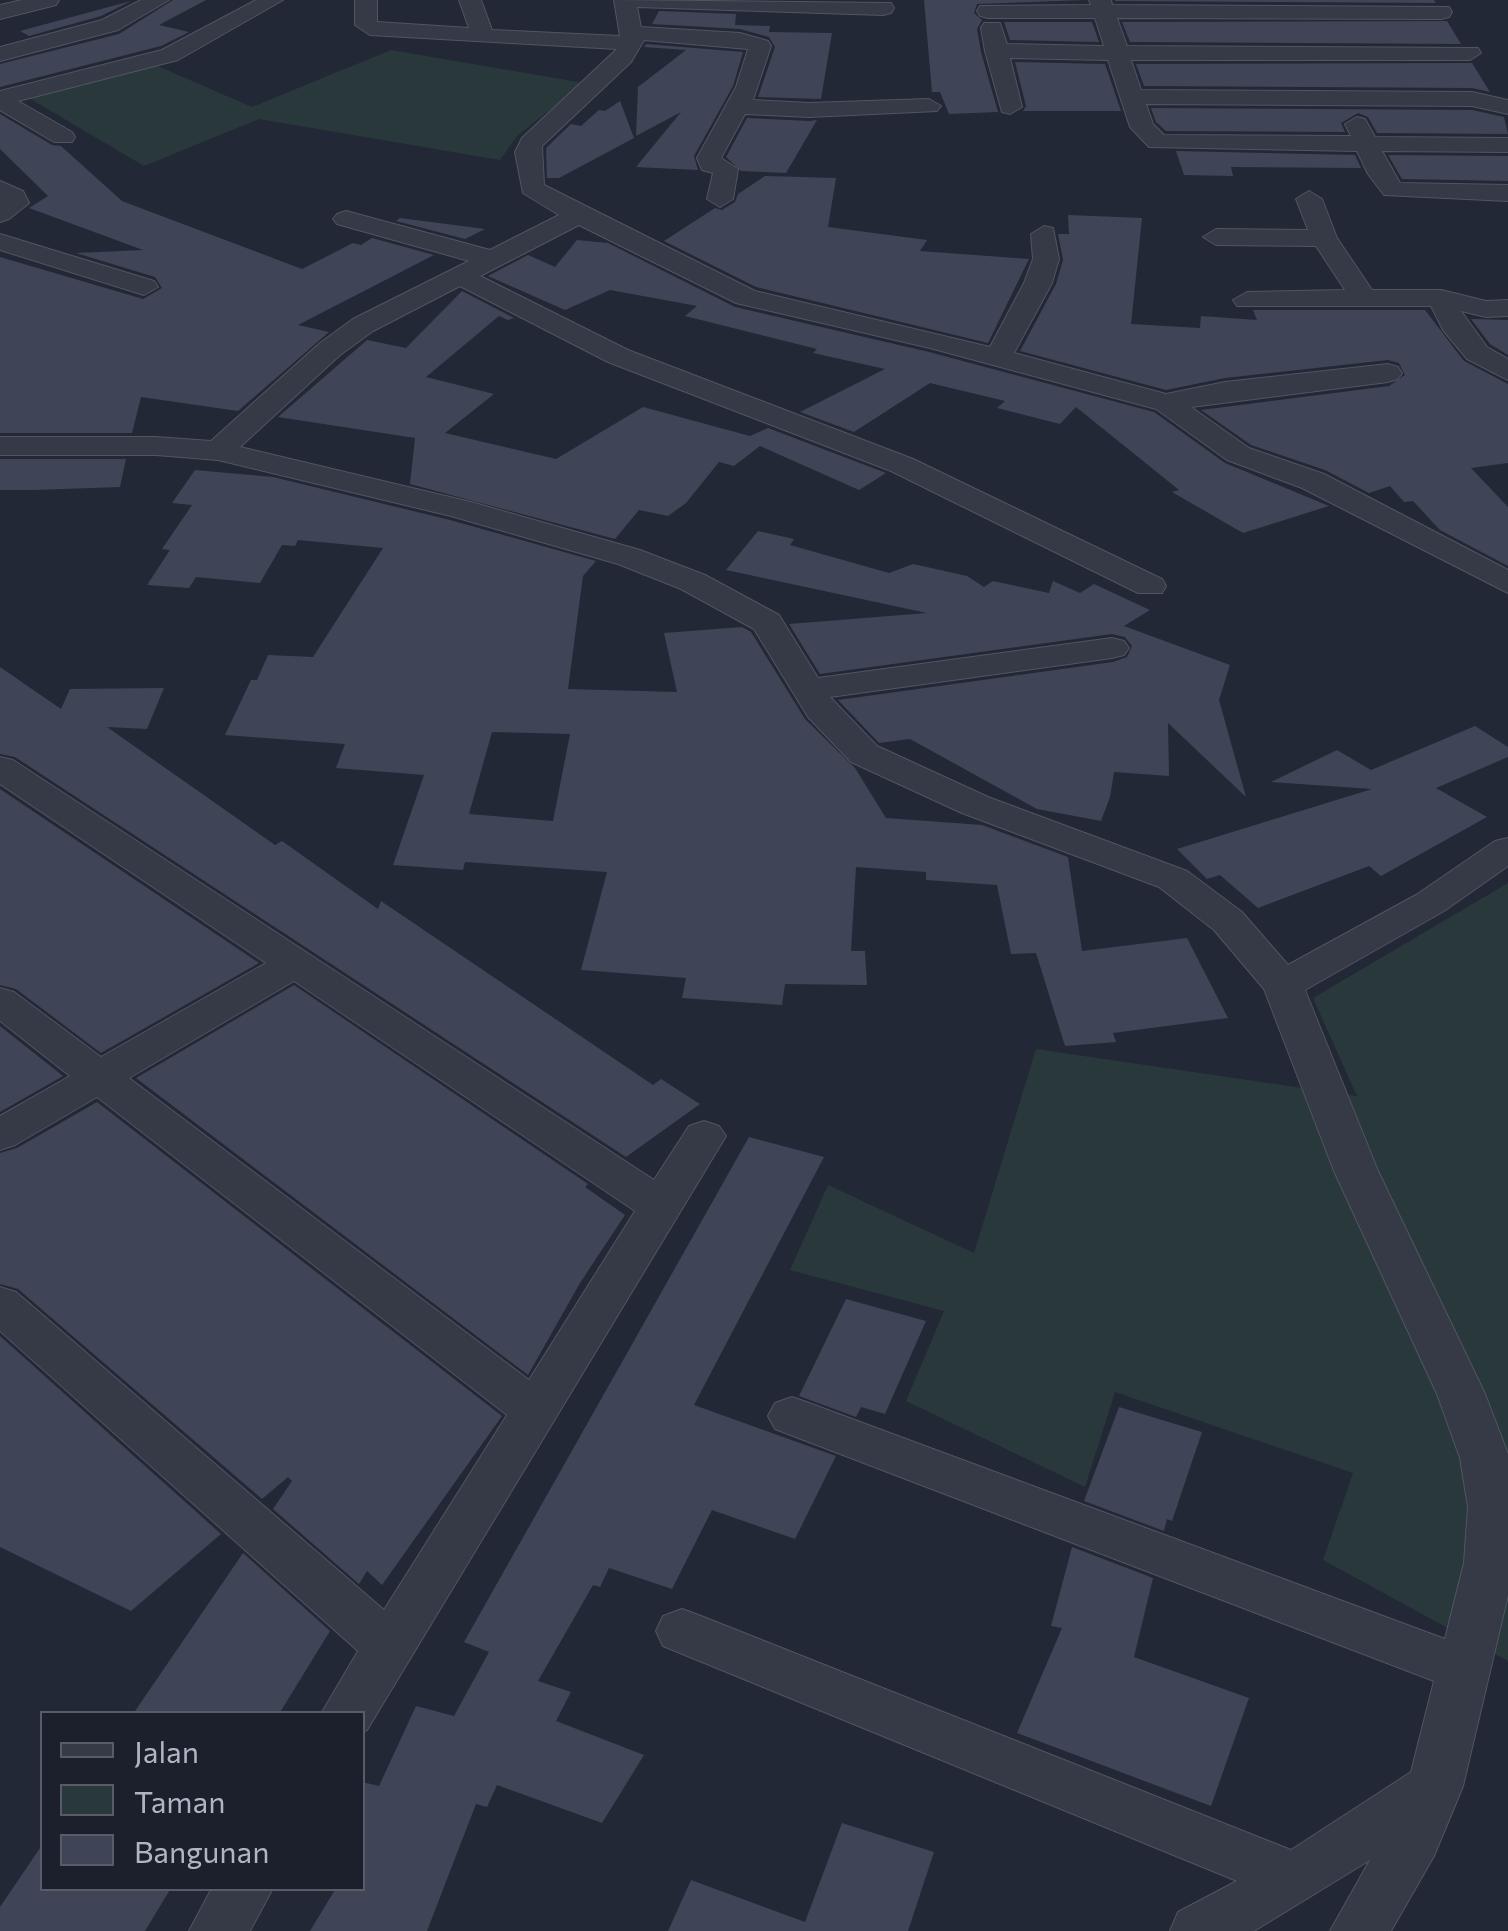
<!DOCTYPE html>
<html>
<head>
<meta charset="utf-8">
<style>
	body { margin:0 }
	#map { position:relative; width:1508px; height:1931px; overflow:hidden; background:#232836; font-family:Commissioner,sans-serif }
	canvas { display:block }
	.legend { position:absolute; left:40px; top:1711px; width:325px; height:180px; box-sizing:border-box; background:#1c1f2c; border:2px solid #585b68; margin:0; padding:12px 18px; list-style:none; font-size:30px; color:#b1b5c3 }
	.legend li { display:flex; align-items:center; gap:20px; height:50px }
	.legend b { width:50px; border:2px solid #585b68 }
</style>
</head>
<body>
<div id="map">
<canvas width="1508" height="1931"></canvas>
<ul class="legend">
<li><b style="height:12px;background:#363a47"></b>Jalan</li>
<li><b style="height:28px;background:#29383b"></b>Taman</li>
<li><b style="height:28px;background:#3f4556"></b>Bangunan</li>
</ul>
</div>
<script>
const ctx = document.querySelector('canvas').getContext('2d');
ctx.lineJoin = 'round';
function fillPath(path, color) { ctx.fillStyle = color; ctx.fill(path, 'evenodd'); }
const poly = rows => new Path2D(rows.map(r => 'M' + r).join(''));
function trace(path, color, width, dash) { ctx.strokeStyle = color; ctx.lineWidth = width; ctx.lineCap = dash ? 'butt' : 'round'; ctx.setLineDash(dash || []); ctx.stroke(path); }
fillPath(poly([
	[391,50,584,83,517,136,500,160,259,119,144,166,22,94,144,60,252,107],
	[1508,883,1508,1661,1323,1560,1353,1473,1115,1392,1085,1487,906,1401,944,1311,790,1270,828,1185,974,1253,1036,1049,1357,1096,1313,998]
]), '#29383b');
fillPath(poly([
	[173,0,206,0,159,25,189,32,161,46,0,87,0,64,119,34],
	[924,0,1086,0,977,4,974,13,982,20,977,29,981,52,998,112,949,114,940,92,932,92],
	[1115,0,1434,0,1436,3,1115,1],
	[131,1,101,16,29,36,20,31],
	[659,11,736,14,735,25,770,26,769,32,832,33,821,99,758,97,775,47,769,37,740,29,652,24],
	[1447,21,1461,44,1130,42,1122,22],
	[1004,22,1092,22,1099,42,1010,40],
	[646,44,743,52,733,86,694,156,698,170,636,167,681,112,636,136,638,87,686,50,644,47],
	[1015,62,1105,64,1121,111,1023,111,1026,106],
	[1472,63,1490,92,1472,88,1144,86,1136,64],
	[620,101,634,138,559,178,547,178,546,148,571,124,581,126,599,110,605,111],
	[1151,108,1472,110,1504,117,1508,134,1377,133,1368,117,1358,113,1341,123,1345,132,1166,131,1156,122],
	[0,114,52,145,61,146,122,201,302,269,353,243,361,245,372,238,434,255,298,325,329,332,238,411,141,397,132,433,0,433,0,257,143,299,162,288,155,277,76,253,143,250,29,208,48,196,0,149],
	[747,118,809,121,817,120,786,173,741,171,726,157],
	[1176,151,1355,155,1361,168,1231,167,1233,176,1184,175],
	[1388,155,1508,156,1508,181,1402,179],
	[765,176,836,178,828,227,927,240,920,251,1029,259,988,343,756,287,664,241,715,208,722,210,735,202,738,194],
	[1068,215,1142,218,1131,324,1200,328,1201,316,1257,320,1253,310,1425,310,1464,361,1508,384,1508,463,1471,468,1508,507,1508,566,1440,530,1413,501,1404,502,1390,486,1369,493,1325,470,1251,445,1201,410,1389,386,1405,375,1399,363,1388,360,1225,378,1166,390,1020,351,1056,284,1063,260,1058,234,1069,234],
	[400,218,485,229,465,239,396,221],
	[577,240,608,243,735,307,929,352,1154,412,1225,463,1329,506,1243,533,1172,492,1179,490,1076,407,1060,424,997,408,1005,401,930,383,854,432,800,412,885,369,813,353,817,349,685,316,697,306,610,290,565,310,488,276,528,255,555,267],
	[462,291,514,318,508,320,499,316,426,377,494,394,445,433,556,459,643,407,750,436,768,428,886,473,859,490,760,446,734,466,719,462,686,503,668,516,639,510,615,539,410,484,415,438,278,417,367,340,406,348],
	[1471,319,1508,320,1508,355,1490,344],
	[0,459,126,459,120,487,34,490,0,490],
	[195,470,273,477,450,520,596,561,583,576,568,689,677,692,664,633,742,627,751,632,805,719,855,768,886,818,982,825,1068,857,1082,951,1187,938,1228,1018,1113,1033,1116,1042,1065,1046,1036,953,1011,954,997,885,926,880,926,872,856,867,851,951,865,951,867,985,785,984,782,1005,682,998,686,978,581,970,607,872,465,862,463,870,393,865,424,775,336,768,345,744,225,735,251,680,257,680,268,655,313,657,383,548,298,540,295,546,282,545,260,583,196,577,189,588,147,585,170,550,162,549,192,505,172,503],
	[492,732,570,734,553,821,469,814],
	[758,531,794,539,790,545,889,573,913,564,967,576,984,587,993,581,1049,593,1053,581,1080,593,1094,584,1150,610,1124,626,1230,665,1219,700,1246,797,1168,723,1169,776,1114,772,1110,797,1101,821,1037,809,910,739,879,743,838,700,1113,662,1127,657,1132,646,1125,637,1112,634,820,674,789,624,927,613,726,570],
	[0,667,61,709,70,689,164,688,147,729,107,727,275,845,282,841,378,909,381,901,653,1085,661,1079,700,1104,626,1157,15,757,0,754],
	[1475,726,1508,747,1508,757,1436,788,1487,817,1381,876,1369,866,1258,908,1220,875,1207,879,1177,849,1372,789,1271,782,1337,750,1371,770],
	[0,789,259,963,101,1053,16,989,0,985],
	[294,985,588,1184,585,1187,625,1215,580,1283,528,1375,136,1078],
	[0,1026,63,1076,0,1112],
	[97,1102,502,1416,382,1585,367,1571,359,1584,273,1509,292,1481,288,1477,262,1499,18,1289,0,1284,0,1153,17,1148],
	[749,1137,824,1157,694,1405,836,1456,795,1539,712,1510,672,1589,609,1568,600,1587,593,1585,538,1681,571,1692,556,1721,644,1755,602,1823,497,1785,487,1807,476,1804,427,1931,310,1931,336,1888,362,1888,362,1782,379,1786,416,1706,454,1716,489,1652,464,1642],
	[846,1299,926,1321,885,1414,861,1407,856,1417,799,1396],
	[0,1336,221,1534,131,1611,0,1547],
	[1119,1407,1202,1432,1172,1521,1167,1519,1164,1531,1084,1501],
	[1072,1547,1153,1578,1134,1657,1249,1698,1211,1806,1017,1733,1062,1628,1051,1626],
	[243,1553,330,1631,279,1714,133,1714],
	[842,1823,934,1852,908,1931,668,1931,691,1880,805,1922],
	[42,1845,42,1888,171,1888,145,1931,0,1931,0,1907]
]), '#3f4556');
const street = poly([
	[22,0,59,0,56,5,0,19,0,5,22,0],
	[141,0,169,0,118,30,0,61,0,47,102,20,141,0],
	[256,0,283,0,178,60,18,101,72,132,75,137,72,142,54,142,0,110,0,91,162,50,256,0],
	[355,0,377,0,377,22,469,28,459,0,481,0,492,30,620,36,614,0,891,3,894,8,891,13,883,15,637,7,641,27,740,33,768,41,771,46,753,100,809,103,929,99,941,106,937,111,809,117,745,114,721,158,738,169,733,199,720,207,707,199,713,173,702,170,697,158,736,87,748,49,644,40,631,62,542,146,544,185,755,291,990,347,1024,283,1033,259,1031,234,1044,226,1053,228,1059,259,1052,283,1014,353,1166,394,1225,382,1388,364,1398,367,1402,373,1398,379,1388,382,1191,407,1249,448,1324,474,1508,570,1508,593,1302,488,1227,460,1156,409,930,348,736,303,579,225,480,276,628,350,913,459,1162,579,1166,586,1162,593,1138,593,891,471,608,362,460,286,373,331,340,355,240,447,471,502,640,550,705,575,779,615,818,678,1112,638,1124,641,1129,648,1124,655,1112,658,830,697,877,746,988,797,1187,871,1242,912,1288,965,1416,895,1495,841,1508,838,1508,866,1444,911,1305,990,1378,1171,1485,1394,1508,1454,1508,1595,1463,1786,1434,1856,1391,1931,1330,1931,1370,1860,1254,1931,1170,1931,1178,1912,1237,1881,663,1646,656,1631,663,1616,682,1609,701,1616,1291,1850,1411,1772,1434,1681,775,1429,768,1416,775,1403,792,1397,809,1403,1445,1639,1464,1563,1468,1507,1460,1458,1437,1394,1334,1171,1264,989,1214,930,1159,887,962,813,851,762,808,717,754,629,681,589,618,564,451,516,218,460,156,455,0,455,0,437,156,437,211,441,320,343,353,319,469,261,337,224,333,219,337,214,346,211,490,250,559,215,523,193,515,152,522,138,617,49,370,35,355,25,355,0],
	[1089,0,1111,0,1112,5,1449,7,1452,12,1449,17,1441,19,1117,18,1127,46,1478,48,1481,53,1470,60,1131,60,1141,90,1472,92,1508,100,1508,114,1472,106,1146,104,1153,124,1164,135,1351,136,1345,124,1357,117,1365,119,1375,137,1508,138,1508,152,1382,151,1400,183,1508,185,1508,201,1384,195,1368,174,1357,151,1149,147,1130,127,1108,60,1010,58,1022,107,1010,114,1002,112,985,51,981,28,984,23,1000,23,1007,44,1104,46,1095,18,988,18,980,16,977,11,980,6,1091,5,1089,0],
	[0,181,23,191,29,203,9,219,0,222,0,181],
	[1309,191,1322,199,1337,238,1372,290,1441,290,1486,301,1508,300,1508,316,1486,317,1461,311,1487,347,1508,359,1508,380,1467,359,1443,330,1431,306,1237,306,1233,300,1247,292,1345,290,1316,246,1216,245,1203,237,1216,229,1308,230,1296,199,1309,191],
	[0,234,154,281,158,287,144,295,0,250,0,234],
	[0,757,13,760,654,1180,689,1126,704,1121,719,1126,726,1136,367,1730,362,1732,362,1714,321,1714,358,1651,0,1331,0,1287,16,1292,384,1610,507,1415,97,1097,15,1145,0,1150,0,1116,70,1076,0,1021,0,988,14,992,101,1057,266,963,0,784,0,757],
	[294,981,635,1211,529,1380,129,1078,294,981],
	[212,1888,273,1888,250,1931,189,1931,212,1888]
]);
trace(street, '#515562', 2);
fillPath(street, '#363a47');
</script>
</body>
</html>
